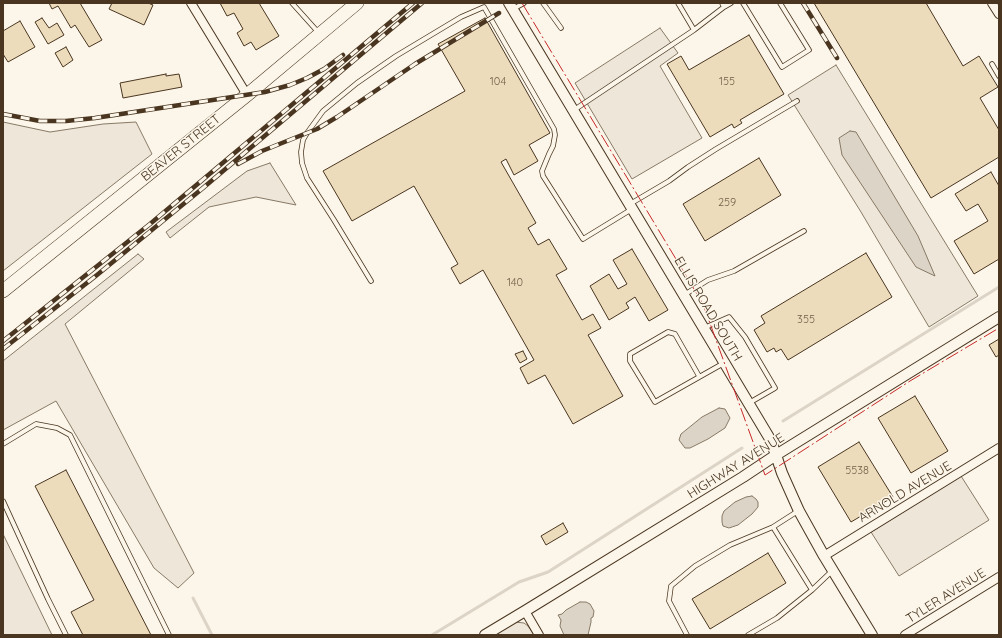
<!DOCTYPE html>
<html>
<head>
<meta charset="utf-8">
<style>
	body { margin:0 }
	#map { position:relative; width:1002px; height:638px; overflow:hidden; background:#fbf6e9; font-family:Quicksand,sans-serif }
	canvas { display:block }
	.frame { position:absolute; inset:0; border:4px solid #4a3520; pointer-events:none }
</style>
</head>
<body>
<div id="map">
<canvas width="1002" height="638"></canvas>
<div class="frame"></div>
</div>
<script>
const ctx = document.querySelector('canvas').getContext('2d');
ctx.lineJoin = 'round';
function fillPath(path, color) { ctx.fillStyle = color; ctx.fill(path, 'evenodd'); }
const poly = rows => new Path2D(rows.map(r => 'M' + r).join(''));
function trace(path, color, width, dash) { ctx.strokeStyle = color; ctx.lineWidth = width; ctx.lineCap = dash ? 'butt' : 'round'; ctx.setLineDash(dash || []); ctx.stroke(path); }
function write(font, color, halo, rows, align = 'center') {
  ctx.font = font + ' Quicksand,sans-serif'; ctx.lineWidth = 3; ctx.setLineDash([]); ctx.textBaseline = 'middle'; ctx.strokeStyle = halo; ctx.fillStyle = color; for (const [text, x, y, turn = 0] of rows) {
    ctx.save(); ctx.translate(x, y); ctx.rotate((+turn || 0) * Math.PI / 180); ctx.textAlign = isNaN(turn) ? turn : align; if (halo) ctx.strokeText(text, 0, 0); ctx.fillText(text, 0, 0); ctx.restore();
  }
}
const green = poly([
	[660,28,678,53,660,66,702,138,632,179,575,83,660,28],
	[836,65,978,296,929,327,861,212,788,95,836,65],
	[3,122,50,132,103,124,136,122,152,154,3,271,3,122],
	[270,163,296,205,256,197,209,207,170,238,166,232,247,171,270,163],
	[138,254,144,259,65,324,194,573,178,588,154,568,56,401,3,430,3,361,138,254],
	[961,476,989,520,899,576,871,532,961,476],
	[3,534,52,635,3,635,3,534],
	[515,622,524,623,528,626,534,635,493,635,515,622]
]);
fillPath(green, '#ede6d9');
trace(green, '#887966', 1);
const water = poly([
	[850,131,856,132,918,236,935,276,916,267,842,155,839,138,850,131],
	[719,408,725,409,730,418,725,428,708,439,690,448,685,448,679,440,681,434,702,417,719,408],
	[752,496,756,499,758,502,758,507,752,514,738,525,729,528,723,526,722,522,722,516,724,511,735,502,746,497,752,496],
	[580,602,586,602,590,604,594,611,593,617,591,618,591,622,588,635,564,635,560,626,561,620,558,615,562,614,566,610,580,602]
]);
fillPath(water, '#dcd4c6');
trace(water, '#887966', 1);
trace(poly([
	[783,421,999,287],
	[193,598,212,635],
	[432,635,519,582,548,572,742,448]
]), '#dcd4c6', 3);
const building = poly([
	[49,3,80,3,102,40,89,47,75,25,71,28,58,6,52,9,49,3],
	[112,3,148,3,153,5,144,25,109,9,112,3],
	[220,3,259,3,279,36,256,50,251,42,244,46,237,33,243,29,234,13,227,16,220,3],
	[814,3,926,3,963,66,979,56,998,87,980,98,999,130,999,157,931,198,814,3],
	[42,18,49,28,57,23,64,35,48,44,35,22,42,18],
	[485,18,550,133,529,145,538,161,514,175,506,159,501,162,536,223,528,228,538,245,549,239,567,269,556,275,582,320,593,314,601,328,588,335,623,396,573,424,545,375,528,384,520,368,534,360,483,270,460,284,451,268,458,264,414,186,352,221,323,171,465,91,438,44,485,18],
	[20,21,35,47,8,62,3,54,3,31,20,21],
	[749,35,784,94,740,120,742,123,734,128,732,124,710,137,667,64,681,56,689,70,749,35],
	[66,47,73,60,63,67,55,53,66,47],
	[166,74,166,76,179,74,182,87,123,98,120,83,166,74],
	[759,158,781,195,705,241,683,204,759,158],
	[991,172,999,186,999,259,974,274,954,241,988,221,978,204,966,211,955,194,991,172],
	[632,249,668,310,649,321,635,297,626,303,629,308,609,320,590,286,609,274,618,289,627,284,613,260,632,249],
	[866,253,892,297,788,360,781,349,776,352,774,348,767,352,754,330,765,323,761,316,866,253],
	[999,339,999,355,996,357,989,345,999,339],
	[523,351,527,359,520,363,515,354,523,351],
	[915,396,948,451,911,473,878,418,915,396],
	[859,442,893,497,851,522,818,467,859,442],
	[66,470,151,635,83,635,71,612,94,600,35,486,66,470],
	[563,523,568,532,546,545,541,536,563,523],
	[768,553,786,583,710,629,692,599,768,553]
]);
fillPath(building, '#ecdcbc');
trace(building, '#4a3520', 1);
const service = poly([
	[292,3,318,32],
	[543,3,561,28],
	[678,3,694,30],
	[743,3,782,67,809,50,780,3],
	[724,7,731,3],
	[513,9,524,3],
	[992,64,999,76],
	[574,110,694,30,724,7,722,3],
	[630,204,669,181,688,167,716,149,797,101],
	[371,281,334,220,307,178,302,163,301,152,303,140,307,133,323,111,357,83,396,56,461,17,484,7,554,129,555,135,553,146,549,154,542,171,543,176,583,239,632,209],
	[684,295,708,280,734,271,804,231],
	[704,328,729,317,745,337,775,388,749,403],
	[699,376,675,334,668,332,630,354,630,361,655,402,724,363],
	[3,444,36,424,57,428,70,435,169,635],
	[3,501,48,599,66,635],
	[773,527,812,590],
	[687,635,669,601,671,586,695,566,730,545,773,527,798,511],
	[748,635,777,618,812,590,832,571]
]);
const minor = poly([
	[191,3,247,95],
	[992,3,999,14],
	[824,556,999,448],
	[525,611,539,635],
	[905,635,999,577]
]);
const tertiary = poly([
	[509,3,770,439,776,455,782,473,799,511,824,556,872,635],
	[485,635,525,611,743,477,776,455,999,317]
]);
const primary = poly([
	[3,291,247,95,357,3]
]);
trace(service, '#4a3520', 5.5);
trace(minor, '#4a3520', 10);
trace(tertiary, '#4a3520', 12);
trace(primary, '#4a3520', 14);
trace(service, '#fbf6e9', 4);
trace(minor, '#fbf6e9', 8);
trace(tertiary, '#fbf6e9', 10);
trace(primary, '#fbf6e9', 13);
const rail = poly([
	[803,3,837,58],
	[3,114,40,121,66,121,95,118,265,92,290,85,307,78,324,69,343,55],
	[238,164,262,151,317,129,337,117,415,64,499,13],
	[3,341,150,224,413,3],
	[3,349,97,275,203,188,422,3]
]);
trace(rail, '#4a3520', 4.5);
trace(rail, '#fbf6e9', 3, [9]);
trace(poly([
	[522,3,703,304,765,475,910,381,999,328]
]), '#c62828', 1, [14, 3, 2, 3]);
write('11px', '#725f47', null, [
	["104",498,82],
	["155",727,82],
	["259",727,203],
	["140",515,283],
	["355",806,320],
	["5538",857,471]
]);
write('13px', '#4a3520', '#fbf6e9', [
	["BEAVER STREET",181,148,-39],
	["ELLIS ROAD SOUTH",708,309,59],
	["HIGHWAY AVENUE",736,466,-32],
	["ARNOLD AVENUE",905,492,-31],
	["TYLER AVENUE",946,596,-32]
]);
</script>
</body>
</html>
